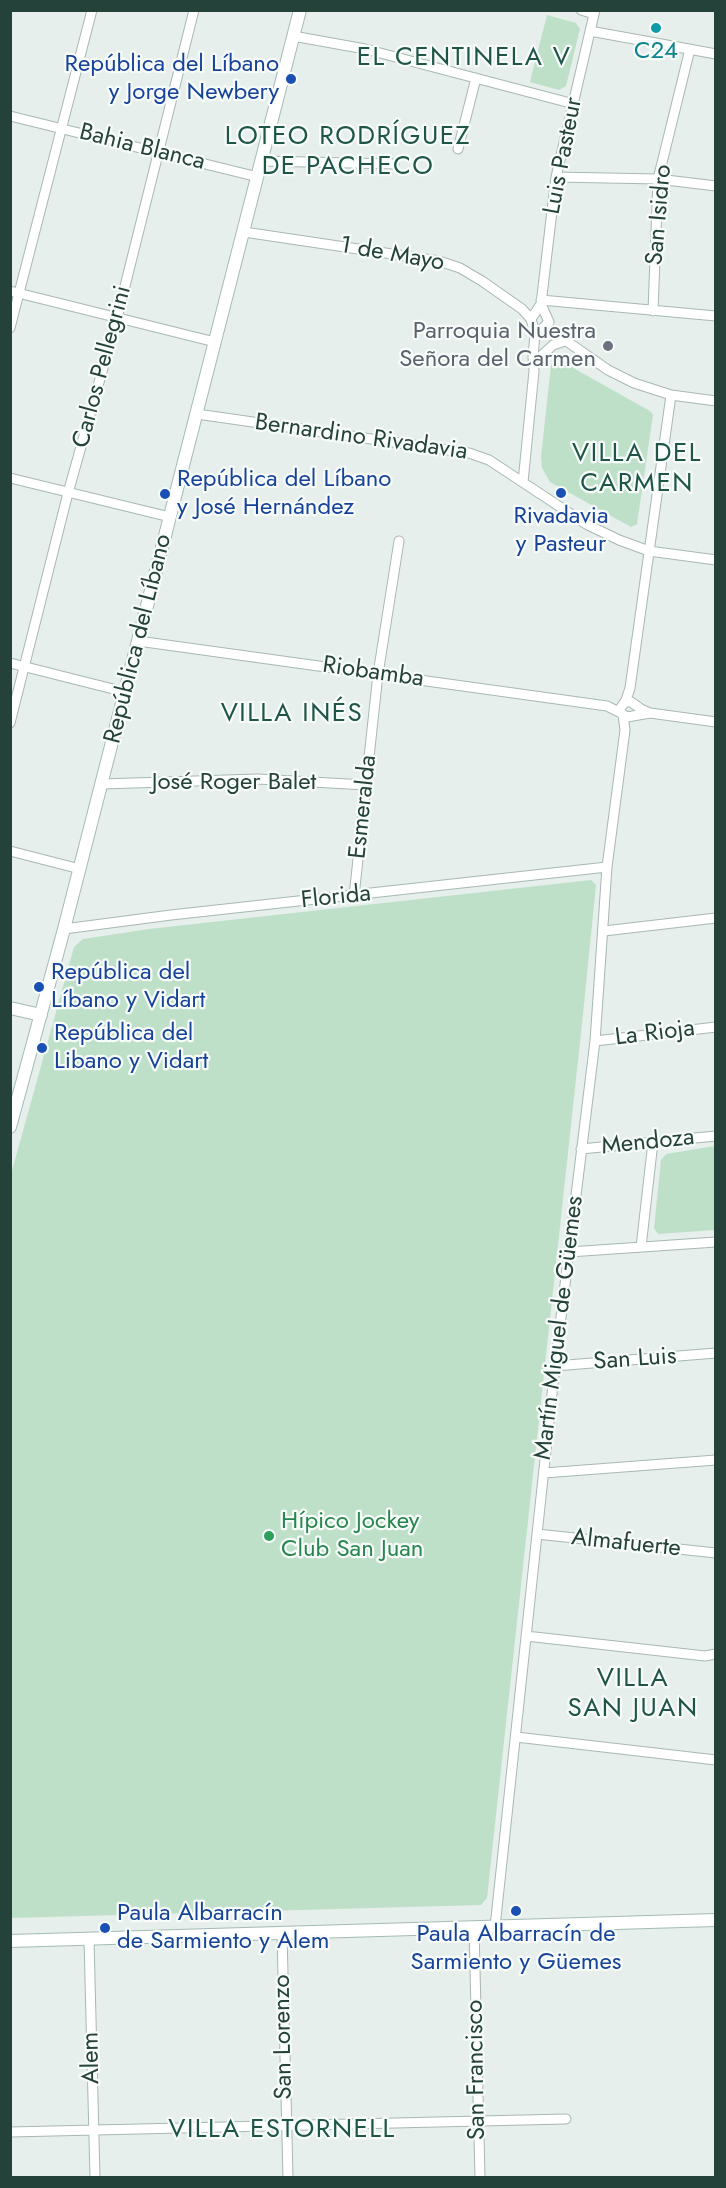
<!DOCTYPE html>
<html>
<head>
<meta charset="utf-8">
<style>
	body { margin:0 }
	#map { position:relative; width:726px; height:2188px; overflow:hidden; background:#e6efeb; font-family:Jost,sans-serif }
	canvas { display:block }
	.frame { position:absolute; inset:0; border:12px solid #24423a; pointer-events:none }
</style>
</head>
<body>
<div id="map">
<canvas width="726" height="2188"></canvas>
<div class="frame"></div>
</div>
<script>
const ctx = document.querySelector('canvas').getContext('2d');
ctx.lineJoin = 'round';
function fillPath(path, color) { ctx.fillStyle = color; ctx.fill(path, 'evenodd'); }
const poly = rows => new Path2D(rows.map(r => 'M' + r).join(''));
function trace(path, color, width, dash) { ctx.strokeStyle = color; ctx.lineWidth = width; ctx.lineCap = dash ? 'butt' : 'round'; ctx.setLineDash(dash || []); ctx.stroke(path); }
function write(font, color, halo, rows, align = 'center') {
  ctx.font = font + ' Jost,sans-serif'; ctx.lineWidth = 4.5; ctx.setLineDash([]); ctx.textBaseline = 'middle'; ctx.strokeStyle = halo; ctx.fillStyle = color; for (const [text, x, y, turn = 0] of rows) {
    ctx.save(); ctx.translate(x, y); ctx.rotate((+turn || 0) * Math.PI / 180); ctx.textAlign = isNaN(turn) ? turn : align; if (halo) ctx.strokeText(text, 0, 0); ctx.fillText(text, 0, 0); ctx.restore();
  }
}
fillPath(poly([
	[547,15,576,23,580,29,566,86,559,90,530,82],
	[559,360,650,411,653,415,637,524,631,527,550,482,542,468,541,457,551,365],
	[591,880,596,885,582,1024,487,1898,481,1905,11,1918,11,1174,74,947,83,939,149,929],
	[715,1146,715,1230,658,1234,654,1228,661,1160,666,1154]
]), '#bfe0c8');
const street = poly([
	[581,10,594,14],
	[590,31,716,54],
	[293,36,365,49,574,104],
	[10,116,258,177],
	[458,149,476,78],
	[261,161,394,164],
	[556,177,658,179,716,186],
	[244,232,439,261,460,268,482,281,522,309,531,319],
	[10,291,215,342],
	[541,300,716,316],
	[541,304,549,322,542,329],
	[653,311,658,179,690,49],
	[10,328,92,10],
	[543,329,555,333,608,370,634,383,671,395,716,401],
	[539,358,553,345,565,341],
	[197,414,469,453,489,460,586,524,619,540,649,551,716,560],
	[10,478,170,517],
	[523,482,534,371,533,357,535,334,531,319,541,304,556,177,595,10],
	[138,641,607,706,621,713],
	[10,663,125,692],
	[625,702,631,702,641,709,650,713,716,722],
	[650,713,627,717,621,713,620,709,626,700,630,688,671,395],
	[10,723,68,493,117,318,194,10],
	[102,784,258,779,366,785],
	[10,851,80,869],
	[354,896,378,674,399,541],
	[64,929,171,915,607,867],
	[604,931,716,918],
	[595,1041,716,1027],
	[581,1149,716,1136],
	[641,1247,653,1142],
	[569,1252,716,1242],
	[555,1366,716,1353],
	[544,1473,716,1460],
	[537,1534,716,1553],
	[526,1636,705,1656,716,1654],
	[516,1737,716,1760],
	[474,1927,480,2178],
	[495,1927,555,1366,595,1041,607,867,625,730,623,715],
	[282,1933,288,2178],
	[89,1939,95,2178],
	[10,2132,566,2119]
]);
const secondary = poly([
	[10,1008,41,1015],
	[10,1127,64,929,300,10],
	[10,1941,716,1920]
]);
trace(street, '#a8b8b2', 11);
trace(secondary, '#a4bbb3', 14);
trace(street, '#fff', 9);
trace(secondary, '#fff', 12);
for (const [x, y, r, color] of [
	[656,28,6,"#0f9aa8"],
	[291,79,6,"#1a4fb4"],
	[608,346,6,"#6b7280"],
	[561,493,6,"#1a4fb4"],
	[165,494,6,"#1a4fb4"],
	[39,987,6,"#1a4fb4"],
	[42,1048,6,"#1a4fb4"],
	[269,1536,6,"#2e9e5b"],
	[516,1911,6,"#1a4fb4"],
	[105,1928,6,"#1a4fb4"]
]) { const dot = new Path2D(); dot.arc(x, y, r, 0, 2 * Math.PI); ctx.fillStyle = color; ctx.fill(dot); trace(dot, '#f7fbf9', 2); }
write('24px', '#0d838f', '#f7fbf9', [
	["C24",656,52]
]);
write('24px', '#164399', '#f7fbf9', [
	["República del Líbano",279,65,"right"],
	["y Jorge Newbery",279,93,"right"],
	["República del Líbano",177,480],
	["y José Hernández",177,508],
	["Rivadavia",561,517,"center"],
	["y Pasteur",561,545,"center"],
	["República del",51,973],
	["Líbano y Vidart",51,1001],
	["República del",54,1034],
	["Libano y Vidart",54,1062],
	["Paula Albarracín",117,1914],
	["de Sarmiento y Alem",117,1942],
	["Paula Albarracín de",516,1935,"center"],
	["Sarmiento y Güemes",516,1963,"center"]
], 'left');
write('24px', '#24423a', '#f7fbf9', [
	["Bahia Blanca",142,148,14],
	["Luis Pasteur",564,156,-79],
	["San Isidro",660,215,-85],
	["1 de Mayo",392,255,10],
	["Carlos Pellegrini",103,367,-75],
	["Bernardino Rivadavia",361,438,8],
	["República del Líbano",139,639,-76],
	["Riobamba",373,673,8],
	["José Roger Balet",234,783],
	["Esmeralda",364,807,-84],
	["Florida",336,898,-6],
	["La Rioja",655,1034,-7],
	["Mendoza",648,1143,-6],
	["Martín Miguel de Güemes",560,1328,-83],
	["San Luis",635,1360,-4],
	["Almafuerte",626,1544,6],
	["San Lorenzo",284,2037,-91],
	["Alem",92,2058,-91],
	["San Francisco",477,2070,-91]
]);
write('24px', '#5b616d', '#f7fbf9', [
	["Parroquia Nuestra",596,332],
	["Señora del Carmen",596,360]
], 'right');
write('24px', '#27864d', '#f7fbf9', [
	["Hípico Jockey",281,1522],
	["Club San Juan",281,1550]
], 'left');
ctx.letterSpacing = '1.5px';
write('26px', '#1f5548', '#f7fbf9', [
	["EL CENTINELA V",464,59],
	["LOTEO RODRÍGUEZ",348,138],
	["DE PACHECO",348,168],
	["VILLA DEL",637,455],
	["CARMEN",637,485],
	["VILLA INÉS",292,715],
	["VILLA",633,1680],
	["SAN JUAN",633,1710],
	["VILLA ESTORNELL",282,2131]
]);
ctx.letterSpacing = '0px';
</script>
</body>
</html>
